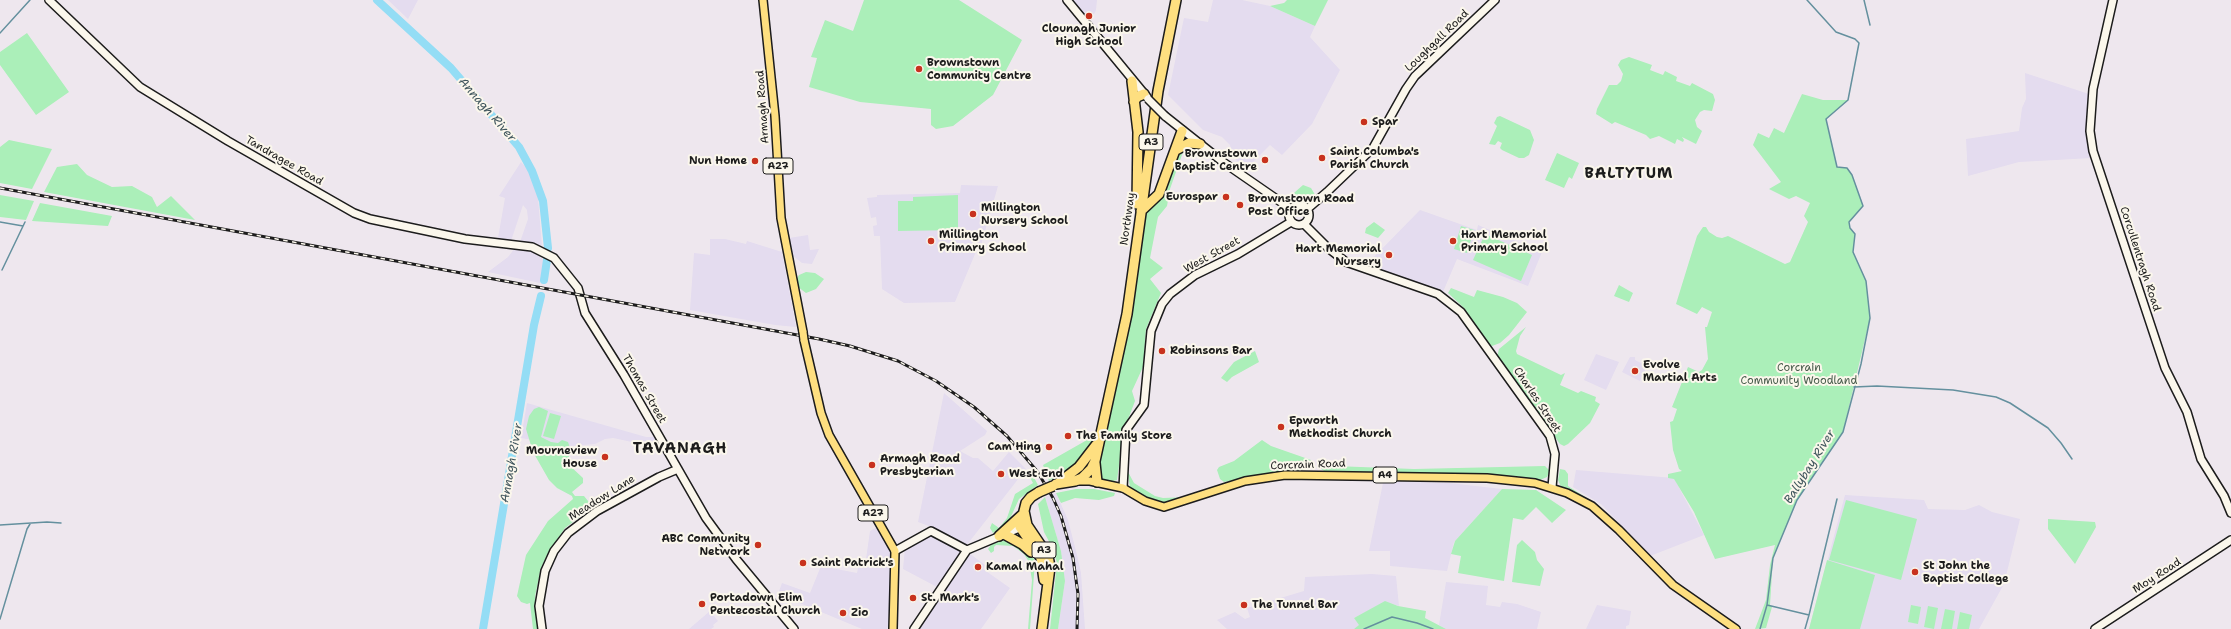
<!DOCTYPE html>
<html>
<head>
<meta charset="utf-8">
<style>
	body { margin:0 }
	canvas { display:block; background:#eee7ee }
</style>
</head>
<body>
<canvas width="2231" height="629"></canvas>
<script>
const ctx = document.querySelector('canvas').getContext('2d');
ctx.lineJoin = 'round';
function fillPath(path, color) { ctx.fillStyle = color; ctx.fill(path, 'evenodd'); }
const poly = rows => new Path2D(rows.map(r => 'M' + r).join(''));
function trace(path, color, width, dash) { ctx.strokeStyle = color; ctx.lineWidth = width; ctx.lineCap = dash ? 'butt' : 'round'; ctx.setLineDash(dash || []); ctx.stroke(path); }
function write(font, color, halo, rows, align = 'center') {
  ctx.font = font + ' "Shantell Sans",sans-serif'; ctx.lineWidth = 4; ctx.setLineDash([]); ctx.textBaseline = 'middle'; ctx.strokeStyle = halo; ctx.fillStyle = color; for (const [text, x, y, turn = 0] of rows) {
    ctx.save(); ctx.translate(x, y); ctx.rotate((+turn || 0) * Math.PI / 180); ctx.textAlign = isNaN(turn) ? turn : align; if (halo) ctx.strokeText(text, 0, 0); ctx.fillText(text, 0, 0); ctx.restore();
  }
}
fillPath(poly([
	[388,0,418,0,408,19],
	[1070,0,1097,0,1096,10,1090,22],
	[1213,0,1242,0,1270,6,1315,26,1310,37,1340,70,1312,124,1282,155,1270,145,1246,169,1233,157,1230,145,1222,137,1203,130,1168,95,1184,18,1208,22],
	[2025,73,2089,94,2092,158,2019,162,1968,176,1966,139,2019,131,2022,108,2026,99],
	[521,162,530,172,538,198,542,246,536,243,520,242,528,219,527,210,523,205,511,241,498,238,505,198,499,196],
	[961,185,998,186,981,245,975,254,955,302,904,303,882,289,880,236,874,236,873,226,877,225,876,217,871,218,867,198,877,197,877,195,960,193],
	[1420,210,1477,230,1478,225,1542,252,1528,286,1457,259,1443,292,1369,267,1368,264,1370,261],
	[808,235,810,250,819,249,812,264,802,263,792,255,789,238],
	[710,239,725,239,746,244,747,241,782,252,796,327,775,325,690,310,694,253,710,255],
	[515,248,532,252,545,260,540,283,488,272,508,257],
	[1596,354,1619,362,1606,390,1584,380],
	[1630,357,1635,357,1635,360,1647,366,1640,381,1622,372],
	[944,393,987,431,985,435,960,451,973,458,978,458,993,471,1009,452,1026,469,966,546,937,529,918,522],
	[527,403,646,437,654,437,657,444,651,446,613,438,605,439,595,444,571,446,521,438],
	[1576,470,1674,478,1704,535,1650,556,1601,504,1573,487],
	[1386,481,1449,483,1502,489,1454,542,1447,571,1390,566,1390,551,1369,551,1383,483],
	[1056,493,1068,520,1077,555,1081,573,1085,629,1058,629,1065,581,1061,551,1045,497],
	[1845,495,1924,500,1928,509,1965,510,1979,505,1992,512,2020,519,2004,584,1979,629,1809,629],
	[881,525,895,551,889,622,887,629,862,629,778,594,782,583,810,593,821,566,857,573,860,558,866,559,870,531],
	[935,533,962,550,937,587,903,569,905,548],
	[969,553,985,565,983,569,1010,588,981,629,919,629],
	[1372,574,1396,576,1399,606,1385,602,1354,618,1360,625,1354,629,1227,629,1217,620,1235,612,1245,619,1250,617,1247,608,1304,591,1305,577],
	[1446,582,1488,586,1486,605,1500,607,1502,602,1517,604,1541,612,1537,629,1446,629,1439,625],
	[1597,605,1631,611,1629,625,1626,626,1626,629,1586,629],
	[710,611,718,621,713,625,714,627,711,629,689,629]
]), '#e4dcef');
fillPath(poly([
	[864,0,959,0,1022,40,993,95,953,126,936,129,931,125,931,109,860,102,809,87,817,58,811,57,825,20,853,31],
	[1287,0,1328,0,1315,26,1270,6,1284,3],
	[27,33,69,92,36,115,0,65,0,52],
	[1629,57,1652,65,1650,70,1663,75,1665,71,1677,77,1676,81,1690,86,1692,83,1713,94,1715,100,1712,111,1704,110,1700,112,1695,120,1697,127,1702,131,1696,144,1682,137,1684,140,1683,142,1677,139,1675,144,1659,136,1650,139,1646,135,1615,122,1612,124,1596,114,1597,109,1609,85,1617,85,1621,81,1623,74,1618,65,1621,60],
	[1802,94,1823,100,1848,100,1826,119,1837,167,1847,168,1852,175,1863,206,1849,222,1850,228,1855,234,1853,252,1866,281,1870,318,1843,432,1797,500,1773,558,1770,605,1772,607,1766,628,1755,629,1766,600,1770,565,1775,545,1715,559,1694,512,1674,479,1668,478,1668,474,1682,471,1679,469,1673,450,1670,422,1673,421,1677,409,1672,407,1688,367,1699,372,1702,370,1708,359,1705,327,1707,327,1712,312,1702,307,1697,314,1676,304,1697,236,1703,227,1706,227,1709,232,1717,237,1722,238,1728,236,1785,264,1790,262,1808,222,1804,216,1810,203,1796,196,1789,199,1769,189,1781,182,1753,145,1758,133,1769,138,1774,128,1784,133],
	[1500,116,1530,130,1534,140,1529,155,1524,158,1519,158,1502,150,1500,148,1502,143,1498,141,1495,145,1489,144,1497,126,1494,123,1497,117],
	[9,140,52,149,32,189,0,183,0,147],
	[1183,152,1170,189,1167,206,1158,217,1150,258,1163,268,1150,279,1161,293,1146,329,1143,367,1132,391,1135,401,1124,430,1117,480,1109,482,1101,480,1097,462,1122,354,1146,212,1158,201,1178,156],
	[1557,153,1579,163,1572,179,1569,177,1564,188,1545,180],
	[77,164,87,175,112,187,132,186,152,197,157,207,171,196,195,220,44,192,57,167],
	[1303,185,1311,188,1317,198,1308,203,1296,203,1287,199],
	[0,195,34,201,26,220,0,217],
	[958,195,958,230,898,231,898,201,913,201,913,197],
	[40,203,112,216,108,226,32,221],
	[1374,222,1385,230,1378,238,1365,233,1366,228],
	[1461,226,1474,230,1467,253,1454,249],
	[1485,234,1532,255,1521,281,1473,260],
	[806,272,815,273,824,279,816,289,806,293,798,287,796,280,799,275],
	[1619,285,1633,293,1629,302,1614,296],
	[1451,288,1474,297,1477,290,1503,297,1517,303,1527,312,1509,335,1500,343,1492,346,1489,345,1464,308,1448,293],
	[1526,327,1520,336,1516,351,1517,354,1561,375,1565,373,1560,385,1578,393,1581,391,1596,397,1595,401,1600,404,1590,423,1568,444,1564,446,1560,444,1497,357,1499,349],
	[1255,351,1259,362,1232,377,1227,382,1221,378,1234,362],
	[539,407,548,411,541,437,551,442,558,443,562,440,568,442,570,448,568,464,583,478,583,483,572,492,575,496,584,496,593,507,565,528,547,555,541,568,535,596,539,629,533,629,530,603,527,604,521,602,517,596,526,555,548,521,573,499,572,496,557,488,549,480,533,452,526,429,529,416,534,409],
	[550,413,561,416,554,439,543,436],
	[1094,436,1091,450,1073,468,1049,481,1043,465],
	[1262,440,1271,446,1311,460,1313,467,1310,469,1272,473,1224,482,1220,479,1217,470,1219,467,1234,461],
	[1323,463,1334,466,1414,469,1545,466,1550,471,1547,477,1540,480,1515,476,1324,471,1320,468],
	[1560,469,1565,470,1568,474,1568,486,1593,502,1561,487,1558,480],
	[1127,470,1134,483,1155,496,1163,498,1188,497,1165,505,1154,503,1130,487],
	[1031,472,1038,485,1019,499,1008,523,993,533,990,528,992,523,999,528,1007,518,1015,494,1033,483,1028,474],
	[1076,489,1094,489,1115,493,1114,496,1099,500,1075,498,1061,503,1056,493],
	[1502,489,1536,490,1566,510,1552,523,1536,507,1523,520,1513,518,1504,581,1458,573,1461,556,1451,554,1455,541],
	[1045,497,1061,551,1065,581,1058,629,1050,629,1057,563,1053,549,1044,532,1038,504],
	[1846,500,1917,519,1901,580,1829,560],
	[2048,519,2095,522,2096,527,2075,564,2048,529],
	[1009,540,1031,553,1035,561,1030,629,1028,629,1032,580,1029,562,1024,554,1013,546,996,545,994,547,994,551,991,553,988,549,993,542],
	[1522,540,1535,552,1537,560,1544,569,1540,586,1512,582,1517,545],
	[1827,560,1875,575,1860,629,1809,629],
	[1385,601,1398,606,1426,611,1425,618,1446,629,1354,629,1359,625,1354,618],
	[1911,605,1921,607,1918,624,1908,622],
	[1928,606,1938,608,1934,629,1924,627],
	[1945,609,1955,611,1952,629,1941,629],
	[1960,612,1972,615,1969,629,1957,629]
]), '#abefb9');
trace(poly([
	[1864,0,1870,25],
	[0,33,30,0],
	[0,222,23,226],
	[2,270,25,222],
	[1854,387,1877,386,1953,390,1996,397,2010,403,2048,428,2061,443,2072,459],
	[0,525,47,522,61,523],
	[1767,605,1809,615,1837,499],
	[0,619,27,529,30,524],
	[1364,629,1392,617,1417,623,1433,629],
	[1760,629,1767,605,1773,558,1797,500,1843,432,1861,364,1870,318,1866,281,1853,252,1855,234,1850,228,1849,222,1863,206,1852,175,1847,168,1837,167,1826,119,1848,100,1859,43,1855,39,1836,32,1807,0],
	[1805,629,1809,615]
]), '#64909e', 1.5);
trace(poly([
	[377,0,451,68,519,147,532,171,543,201,548,248],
	[544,280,547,260],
	[483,629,534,325,541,296]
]), '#94ddf5', 8);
const secondary = poly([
	[49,0,140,87,228,141,354,213,370,219,465,239,532,247,554,258,578,288,585,313,624,375,706,518,736,559,794,629],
	[1067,0,1147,97],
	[2113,0,2093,89,2090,131,2093,151,2165,368,2187,412,2201,459,2224,496,2231,513],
	[1165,116,1223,162,1291,209],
	'1289 215a10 10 0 1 1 20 0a10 10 0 1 1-20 0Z',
	[1306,210,1327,192,1373,148,1406,89,1415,76,1495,0],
	[1304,224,1328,248,1346,262,1438,294,1461,312,1550,436,1555,454,1552,487],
	[1123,488,1126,430,1144,405,1151,331,1162,304,1170,294,1195,275,1238,254,1291,222],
	[895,551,931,531,967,550,1024,526],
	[542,629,539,606,545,571,554,551,568,533,597,511,659,477,678,469],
	[914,629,967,550],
	[2095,629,2231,540]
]);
const primary = poly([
	[763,0,775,116,781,218,803,332],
	[804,340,821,413,829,435,895,551,893,629],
	[1077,481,1090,481,1123,488,1145,501,1164,507,1245,481,1285,475,1487,478,1535,483,1567,493,1592,506,1619,530,1673,585,1736,629]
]);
const highway = poly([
	[1132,81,1138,132,1137,204],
	[1134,102,1137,97,1144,94],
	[1176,150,1189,143,1200,144],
	[1141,211,1159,194,1182,131],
	[1095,463,1097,482],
	[1056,484,1075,481,1082,478,1091,469,1095,461,1127,314,1158,91,1176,0],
	[1057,484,1079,467,1096,445],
	[1039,492,1031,497,1026,503,1020,527,1041,558,1044,580],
	[1024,511,1027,525,1048,556,1050,567,1042,629],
	[1004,534,1022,544,1031,552],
	[999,536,1022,515]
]);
trace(secondary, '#1c1c1c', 10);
trace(primary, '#1c1c1c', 10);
trace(highway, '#1c1c1c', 12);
trace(secondary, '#fbf7ec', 7);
trace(primary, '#fedf80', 7);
trace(highway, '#fedf80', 9);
const rail = poly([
	[0,188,819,339,850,346,898,361,936,381,974,407,1007,436,1037,471,1053,498,1061,516,1073,558,1078,594,1077,629]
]);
trace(rail, '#1c1c1c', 3);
trace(rail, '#fbf7ec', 1.5, [4.5]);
const secondaryBridge = poly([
	[1148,99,1165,116]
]);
const primaryBridge = poly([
	[803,332,804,340]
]);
const highwayBridge = poly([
	[1039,492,1053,486]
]);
trace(secondaryBridge, '#1c1c1c', 10, []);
trace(primaryBridge, '#1c1c1c', 10, []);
trace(highwayBridge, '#1c1c1c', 12, []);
trace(secondaryBridge, '#fbf7ec', 7);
trace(primaryBridge, '#fedf80', 7);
trace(highwayBridge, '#fedf80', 9);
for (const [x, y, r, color] of [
	[1089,16,4,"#c8321e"],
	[919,69,4,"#c8321e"],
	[1364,122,4,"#c8321e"],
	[1322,158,4,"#c8321e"],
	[1265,160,4,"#c8321e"],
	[755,161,4,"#c8321e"],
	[1226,197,4,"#c8321e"],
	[1240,205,4,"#c8321e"],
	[973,214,4,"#c8321e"],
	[931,241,4,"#c8321e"],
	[1453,241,4,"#c8321e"],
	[1389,255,4,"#c8321e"],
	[1162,351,4,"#c8321e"],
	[1635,371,4,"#c8321e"],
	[1281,427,4,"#c8321e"],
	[1068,436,4,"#c8321e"],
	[1049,447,4,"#c8321e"],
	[605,457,4,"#c8321e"],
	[872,465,4,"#c8321e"],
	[1001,474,4,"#c8321e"],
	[758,545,4,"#c8321e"],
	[803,563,4,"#c8321e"],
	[978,567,4,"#c8321e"],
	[1915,572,4,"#c8321e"],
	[913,598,4,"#c8321e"],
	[702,604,4,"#c8321e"],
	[1244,605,4,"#c8321e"],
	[843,613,4,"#c8321e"]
]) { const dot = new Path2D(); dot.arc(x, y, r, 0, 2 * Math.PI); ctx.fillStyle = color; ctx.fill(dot); trace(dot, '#fbf7ec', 1.5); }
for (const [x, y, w] of [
	[1151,142,24],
	[778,166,30],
	[1385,475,24],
	[873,513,30],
	[1044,550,24]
]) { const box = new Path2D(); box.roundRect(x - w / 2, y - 8, w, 16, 3); ctx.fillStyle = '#fbf7ec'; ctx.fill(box); trace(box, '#1c1c1c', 1); }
write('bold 10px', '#1c1c1c', null, [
	["A3",1151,142],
	["A27",778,166],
	["A4",1385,475],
	["A27",873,513],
	["A3",1044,550]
]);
write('bold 11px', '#1c1c1c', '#fbf7ec', [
	["Clounagh Junior",1089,29,"center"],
	["High School",1089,42,"center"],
	["Brownstown",927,63],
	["Community Centre",927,76],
	["Spar",1372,122],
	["Saint Columba's",1330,152],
	["Parish Church",1330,165],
	["Brownstown",1257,154,"right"],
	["Baptist Centre",1257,167,"right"],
	["Nun Home",747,161,"right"],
	["Eurospar",1218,197,"right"],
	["Brownstown Road",1248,199],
	["Post Office",1248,212],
	["Millington",981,208],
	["Nursery School",981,221],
	["Millington",939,235],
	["Primary School",939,248],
	["Hart Memorial",1461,235],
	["Primary School",1461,248],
	["Hart Memorial",1381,249,"right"],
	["Nursery",1381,262,"right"],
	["Robinsons Bar",1170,351],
	["Evolve",1643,365],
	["Martial Arts",1643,378],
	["Epworth",1289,421],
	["Methodist Church",1289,434],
	["The Family Store",1076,436],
	["Cam Hing",1041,447,"right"],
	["Mourneview",597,451,"right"],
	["House",597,464,"right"],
	["Armagh Road",880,459],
	["Presbyterian",880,472],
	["West End",1009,474],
	["ABC Community",750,539,"right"],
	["Network",750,552,"right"],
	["Saint Patrick's",811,563],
	["St John the",1923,566],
	["Baptist College",1923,579],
	["Kamal Mahal",986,567],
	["Portadown Elim",710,598],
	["Pentecostal Church",710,611],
	["St. Mark's",921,598],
	["The Tunnel Bar",1252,605],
	["Zio",851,613]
], 'left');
write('11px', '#1c1c1c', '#fbf7ec', [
	["Loughgall Road",1437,41,-44],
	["Armagh Road",763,107,-94],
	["Tandragee Road",284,161,30],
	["Northway",1128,219,-82],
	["West Street",1212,255,-29],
	["Corcullentragh Road",2140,259,72],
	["Thomas Street",644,389,60],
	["Charles Street",1537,400,56],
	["Corcrain Road",1308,465,-2],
	["Meadow Lane",602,498,-32],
	["Moy Road",2157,576,-33]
]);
write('11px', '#475b4b', '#fbf7ec', [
	["Corcrain",1799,368],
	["Community Woodland",1799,381]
]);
write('italic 12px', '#40565d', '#fbf7ec', [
	["Annagh River",487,110,49],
	["Annagh River",512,463,-80],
	["Ballybay River",1810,467,-58]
]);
ctx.letterSpacing = '1px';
write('bold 15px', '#1c1c1c', '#fbf7ec', [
	["BALTYTUM",1629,174],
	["TAVANAGH",680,449]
]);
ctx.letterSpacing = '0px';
</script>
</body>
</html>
